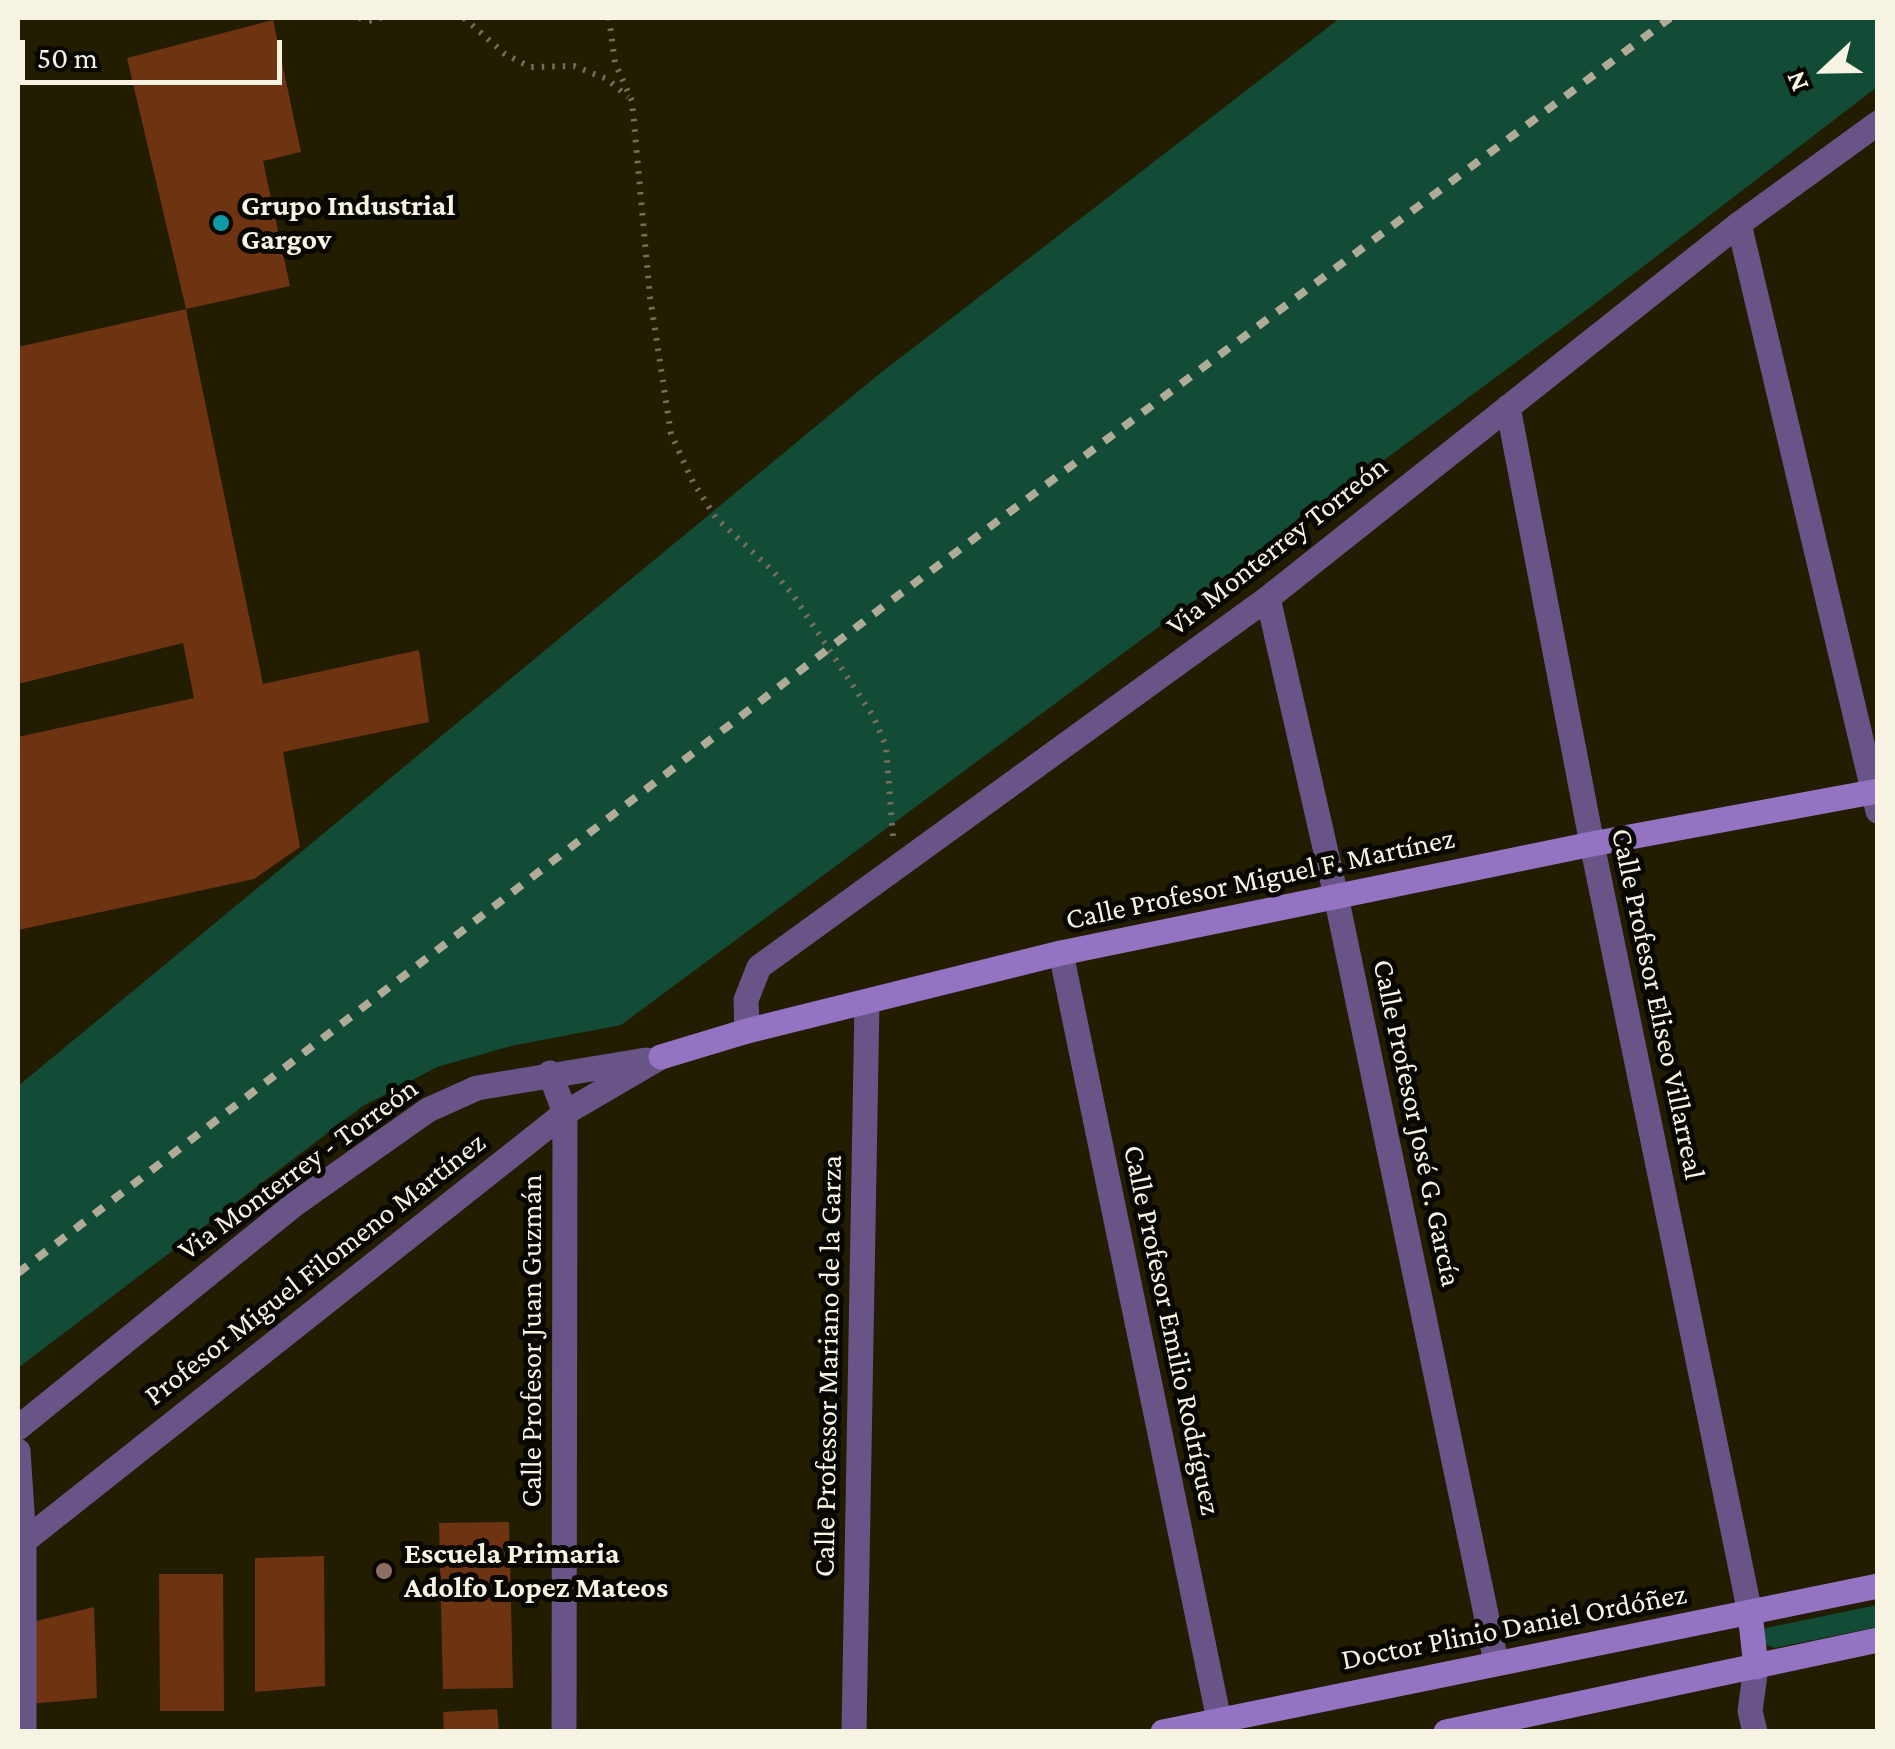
<!DOCTYPE html>
<html>
<head>
<meta charset="utf-8">
<style>
	body { margin:0 }
	#map { position:relative; width:1895px; height:1749px; overflow:hidden; background:#221c01; font-family:"Crimson Pro",serif }
	canvas { display:block }
	.frame { position:absolute; inset:0; border:20px solid #f7f3e3; pointer-events:none }
	.north { position:absolute; left:1775px; top:20px; width:100px; height:100px; -webkit-text-stroke:8px #090701; paint-order:stroke; rotate:248deg; font-size:28px; font-weight:700; line-height:40px; text-align:center; color:#f7f3e3 }
	.north::after { content:''; display:block; margin:auto; width:35px; height:45px; background:#f7f3e3; clip-path:polygon(50% 0,100% 100%,50% 72%,0 100%) }
	.scale { position:absolute; left:20px; top:40px; width:262px; height:45px; box-sizing:border-box; border:5px solid #f7f3e3; border-top:0; padding-left:12px; font-size:30px; line-height:35px; white-space:nowrap; color:#f7f3e3; -webkit-text-stroke:8px #090701; paint-order:stroke }
</style>
</head>
<body>
<div id="map">
<canvas width="1895" height="1749"></canvas>
<div class="frame"></div>
<div class="north">N</div>
<div class="scale">50 m</div>
</div>
<script>
const ctx = document.querySelector('canvas').getContext('2d');
ctx.lineJoin = 'round';
function fillPath(path, color) { ctx.fillStyle = color; ctx.fill(path, 'evenodd'); }
const poly = rows => new Path2D(rows.map(r => 'M' + r).join(''));
function trace(path, color, width, dash) { ctx.strokeStyle = color; ctx.lineWidth = width; ctx.lineCap = dash ? 'butt' : 'round'; ctx.setLineDash(dash || []); ctx.stroke(path); }
function write(font, color, halo, rows, align = 'center') {
  ctx.font = font + ' "Crimson Pro",serif'; ctx.lineWidth = 10; ctx.setLineDash([]); ctx.textBaseline = 'middle'; ctx.strokeStyle = halo; ctx.fillStyle = color; for (const [text, x, y, turn = 0] of rows) {
    ctx.save(); ctx.translate(x, y); ctx.rotate((+turn || 0) * Math.PI / 180); ctx.textAlign = isNaN(turn) ? turn : align; if (halo) ctx.strokeText(text, 0, 0); ctx.fillText(text, 0, 0); ctx.restore();
  }
}
fillPath(poly([
	[1340,18,1877,18,1877,87,1580,315,621,1025,511,1046,437,1067,363,1106,18,1368,18,1086,878,375],
	[1877,1605,1877,1627,1774,1648,1763,1643,1762,1633,1766,1628]
]), '#124c36');
fillPath(poly([
	[273,20,301,152,263,161,290,286,186,309,127,58],
	[186,309,263,684,419,650,429,722,283,752,300,847,254,879,18,930,18,737,194,698,183,643,18,684,18,347],
	[509,1522,513,1688,443,1689,439,1523],
	[324,1556,325,1686,255,1692,255,1558],
	[159,1574,223,1574,224,1711,160,1711],
	[94,1607,97,1698,29,1704,32,1622],
	[497,1709,499,1732,444,1732,443,1712]
]), '#6e3311');
trace(poly([
	[359,18,369,21,381,18],
	[464,18,505,54,530,67,574,66,607,79,628,97],
	[609,18,615,63,632,101,650,297,671,434,693,482,716,518,772,570,793,595,873,716,886,746,893,837]
]), '#756f59', 6, [2.5, 8]);
trace(poly([
	[1739,224,1878,811],
	[1508,407,1592,844,1750,1613],
	[1268,598,1336,896,1496,1662],
	[1061,953,1219,1720],
	[747,1031,746,1000,759,967,1268,598,1739,224,1878,123],
	[550,1073,565,1113,564,1732],
	[18,1428,295,1204,428,1110,477,1088,646,1060],
	[18,1451,24,1541,24,1732],
	[18,1546,565,1113,661,1057],
	[854,1732,867,1002],
	[1755,1732,1750,1711,1756,1667]
]), '#685486', 25);
trace(poly([
	[661,1057,747,1031,1061,953,1592,844,1878,791],
	[1750,1613,1756,1667],
	[1163,1732,1878,1586],
	[1446,1732,1878,1640]
]), '#9473c3', 25);
trace(poly([
	[18,1273,884,606,1670,18]
]), '#b0ab97', 8, [12, 12]);
for (const [x, y, r, color] of [
	[221,223,10,"#0f9aa8"],
	[384,1571,10,"#8d6e63"]
]) { const dot = new Path2D(); dot.arc(x, y, r, 0, 2 * Math.PI); ctx.fillStyle = color; ctx.fill(dot); trace(dot, '#090701', 4); }
write('bold 30px', '#f7f3e3', '#090701', [
	["Grupo Industrial",241,206],
	["Gargov",241,240],
	["Escuela Primaria",404,1554],
	["Adolfo Lopez Mateos",404,1588]
], 'left');
write('30px', '#f7f3e3', '#090701', [
	["Via Monterrey Torreón",1277,546,-38],
	["Calle Profesor Miguel F. Martínez",1260,879,-12],
	["Calle Profesor Eliseo Villarreal",1658,1004,78],
	["Calle Profesor José G. García",1417,1123,78],
	["Via Monterrey - Torreón",298,1169,-36],
	["Profesor Miguel Filomeno Martínez",315,1269,-38],
	["Calle Profesor Emilio Rodríguez",1172,1330,78],
	["Calle Profesor Juan Guzmán",532,1341,-90],
	["Calle Professor Mariano de la Garza",828,1366,-89],
	["Doctor Plinio Daniel Ordóñez",1514,1627,-11]
]);
</script>
</body>
</html>
